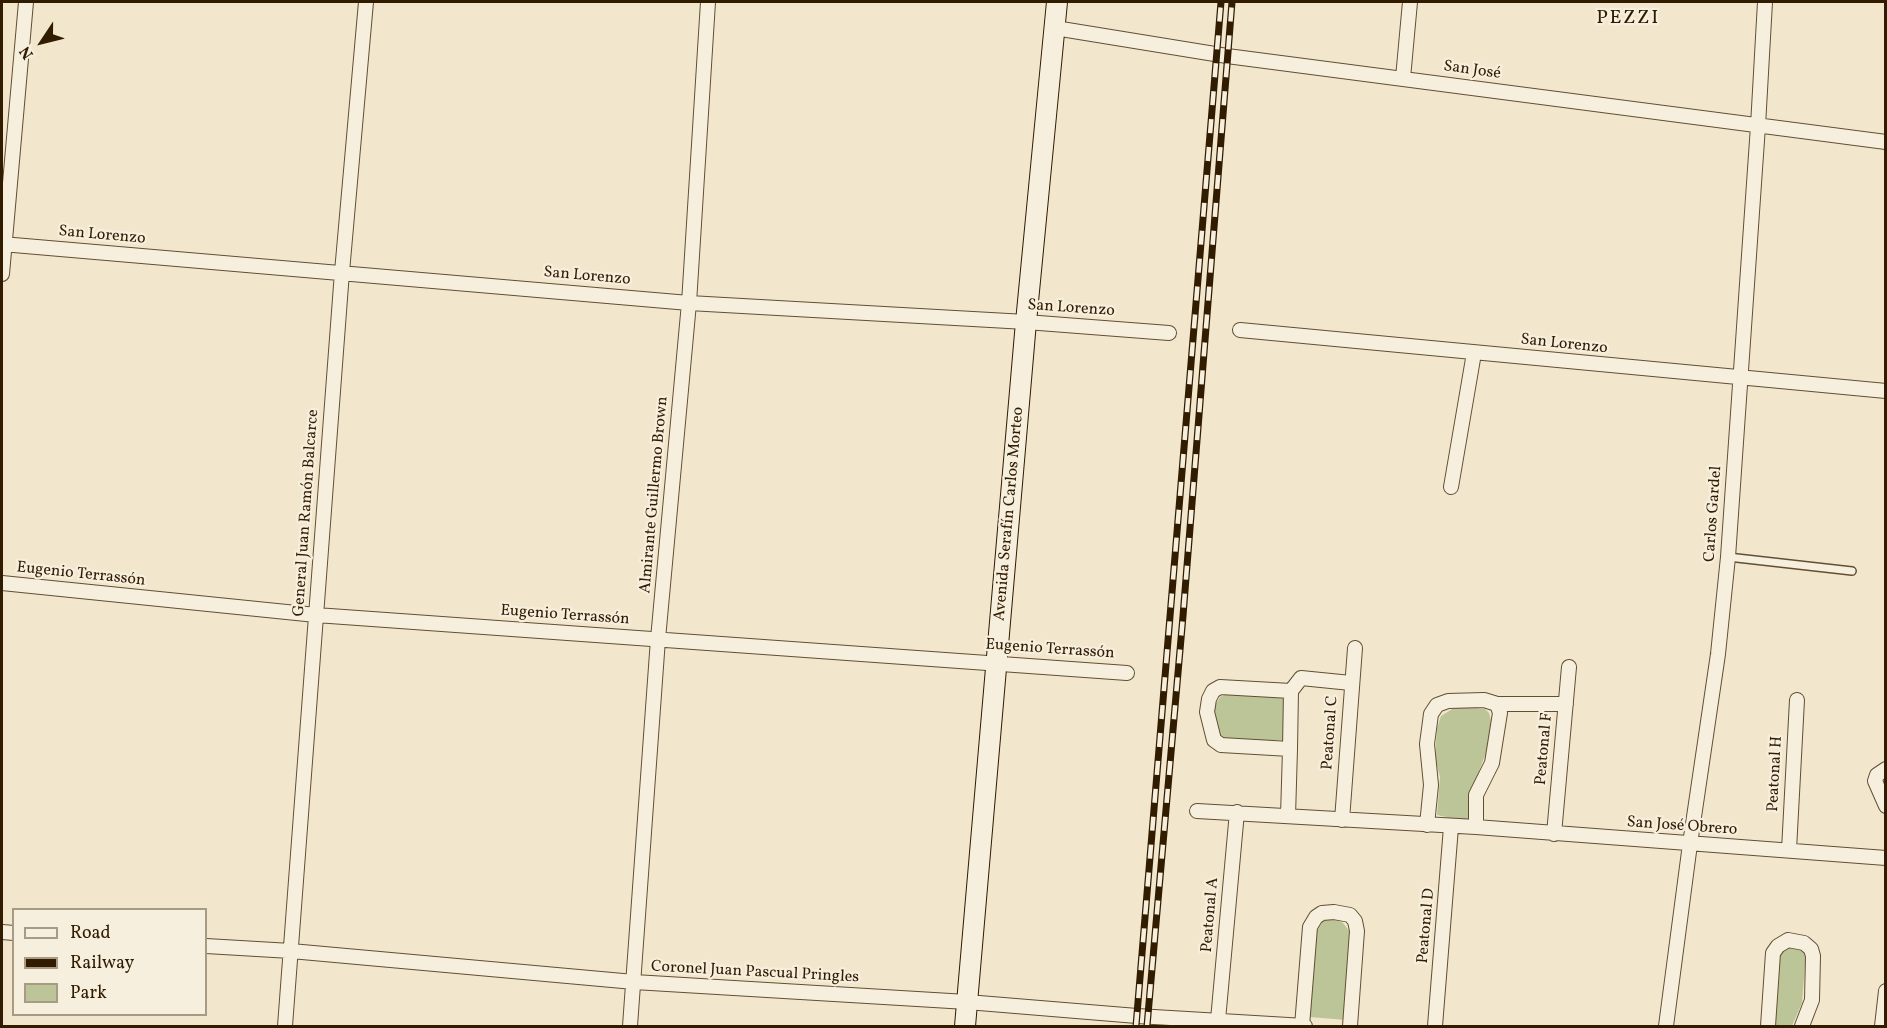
<!DOCTYPE html>
<html>
<head>
<meta charset="utf-8">
<style>
	body { margin:0 }
	#map { position:relative; width:1887px; height:1028px; overflow:hidden; background:#f2e7cd; font-family:Vollkorn,serif }
	canvas { display:block }
	.frame { position:absolute; inset:0; border:3px solid #311c00; pointer-events:none }
	.legend { position:absolute; left:12px; top:908px; width:195px; height:108px; box-sizing:border-box; background:#f7efde; border:2px solid #a89b85; margin:0; padding:8px 10px; list-style:none; font-size:18px; color:#311c00 }
	.legend li { display:flex; align-items:center; gap:12px; height:30px }
	.legend b { width:30px; border:2px solid #a89b85 }
	.north { position:absolute; left:12px; top:12px; width:60px; height:60px; -webkit-text-stroke:4px #f7efde; paint-order:stroke; rotate:235deg; font-size:16px; font-weight:700; line-height:24px; text-align:center; color:#311c00 }
	.north::after { content:''; display:block; margin:auto; width:21px; height:27px; background:#311c00; clip-path:polygon(50% 0,100% 100%,50% 72%,0 100%) }
</style>
</head>
<body>
<div id="map">
<canvas width="1887" height="1028"></canvas>
<div class="frame"></div>
<ul class="legend">
<li><b style="height:8px;background:#f7efde"></b>Road</li>
<li><b style="height:8px;background:#311c00"></b>Railway</li>
<li><b style="height:16px;background:#bcc597"></b>Park</li>
</ul>
<div class="north">N</div>
</div>
<script>
const ctx = document.querySelector('canvas').getContext('2d');
ctx.lineJoin = 'round';
function fillPath(path, color) { ctx.fillStyle = color; ctx.fill(path, 'evenodd'); }
const poly = rows => new Path2D(rows.map(r => 'M' + r).join(''));
function trace(path, color, width, dash) { ctx.strokeStyle = color; ctx.lineWidth = width; ctx.lineCap = dash ? 'butt' : 'round'; ctx.setLineDash(dash || []); ctx.stroke(path); }
function write(font, color, halo, rows, align = 'center') {
  ctx.font = font + ' Vollkorn,serif'; ctx.lineWidth = 4.5; ctx.setLineDash([]); ctx.textBaseline = 'middle'; ctx.strokeStyle = halo; ctx.fillStyle = color; for (const [text, x, y, turn = 0] of rows) {
    ctx.save(); ctx.translate(x, y); ctx.rotate((+turn || 0) * Math.PI / 180); ctx.textAlign = isNaN(turn) ? turn : align; if (halo) ctx.strokeText(text, 0, 0); ctx.fillText(text, 0, 0); ctx.restore();
  }
}
fillPath(poly([
	[1226,694,1284,697,1283,740,1227,740,1219,736,1215,730,1214,707,1220,697],
	[1457,706,1485,709,1489,713,1491,721,1486,753,1470,794,1468,819,1464,821,1437,815,1440,777,1435,759,1437,728,1441,716],
	[1334,918,1343,923,1350,932,1346,1020,1310,1017,1317,931,1324,920],
	[1790,944,1797,946,1806,953,1802,1003,1792,1026,1775,1026,1778,955]
]), '#bcc597');
const lane = poly([
	[1728,557,1852,571]
]);
const street = poly([
	[1055,28,1227,56,1886,142],
	[1403,78,1410,2],
	[2,244,689,303,1026,322,1169,333],
	[2,274,26,2],
	[1240,330,1886,391],
	[1451,487,1474,353],
	[2,583,316,615,1127,673],
	[1291,691,1301,678,1351,683],
	[1497,704,1566,704],
	[1886,769,1877,775,1875,781,1886,806],
	[1197,811,1476,827,1886,858],
	[1288,816,1290,749,1291,691,1220,687,1213,691,1209,699,1207,712,1214,740,1221,745,1290,749],
	[1342,820,1355,648],
	[1427,825,1431,785,1427,744,1431,714,1437,705,1448,701,1484,700,1497,704,1500,713,1492,763,1476,795,1476,827],
	[1554,834,1569,667],
	[1789,850,1797,700],
	[2,932,14,933],
	[206,946,291,951,634,982,967,1002,1137,1016,1305,1026],
	[1218,1020,1237,812],
	[285,1026,342,272,366,2],
	[630,1026,658,639,689,303,708,2],
	[1302,1026,1310,927,1316,917,1322,913,1334,912,1350,915,1355,921,1357,931,1350,1026],
	[1435,1026,1451,827],
	[1666,1026,1690,844,1718,654,1728,557,1758,126,1765,2],
	[1768,1026,1773,953,1778,946,1788,940,1804,943,1811,949,1813,956,1812,1000,1802,1026],
	[1882,1026,1886,991]
]);
const secondary = poly([
	[965,1026,1026,322,1057,2]
]);
trace(lane, '#614f33', 10);
trace(street, '#614f33', 16);
trace(secondary, '#311c00', 22);
trace(lane, '#f7efde', 7);
trace(street, '#f7efde', 14);
trace(secondary, '#f7efde', 20);
const rail = poly([
	[1136,1026,1221,2],
	[1147,1026,1183,616,1232,2]
]);
trace(rail, '#311c00', 7);
trace(rail, '#f7efde', 4.5, [14]);
write('16px', '#311c00', '#f7efde', [
	["San José",1472,71,8],
	["San Lorenzo",102,236,5],
	["San Lorenzo",587,277,5],
	["San Lorenzo",1071,309,4],
	["San Lorenzo",1564,345,6],
	["Almirante Guillermo Brown",655,495,-85],
	["General Juan Ramón Balcarce",307,513,-86],
	["Avenida Serafín Carlos Morteo",1010,514,-85],
	["Carlos Gardel",1714,514,-86],
	["Eugenio Terrassón",81,575,6],
	["Eugenio Terrassón",565,616,4],
	["Eugenio Terrassón",1050,650,4],
	["Peatonal C",1331,733,-86],
	["Peatonal F",1545,749,-85],
	["Peatonal H",1776,774,-87],
	["San José Obrero",1682,827,4],
	["Peatonal A",1211,915,-85],
	["Peatonal D",1427,926,-85],
	["Coronel Juan Pascual Pringles",755,973,3]
]);
ctx.letterSpacing = '1.5px';
write('20px', '#311c00', '#f7efde', [
	["PEZZI",1628,19]
]);
ctx.letterSpacing = '0px';
</script>
</body>
</html>
